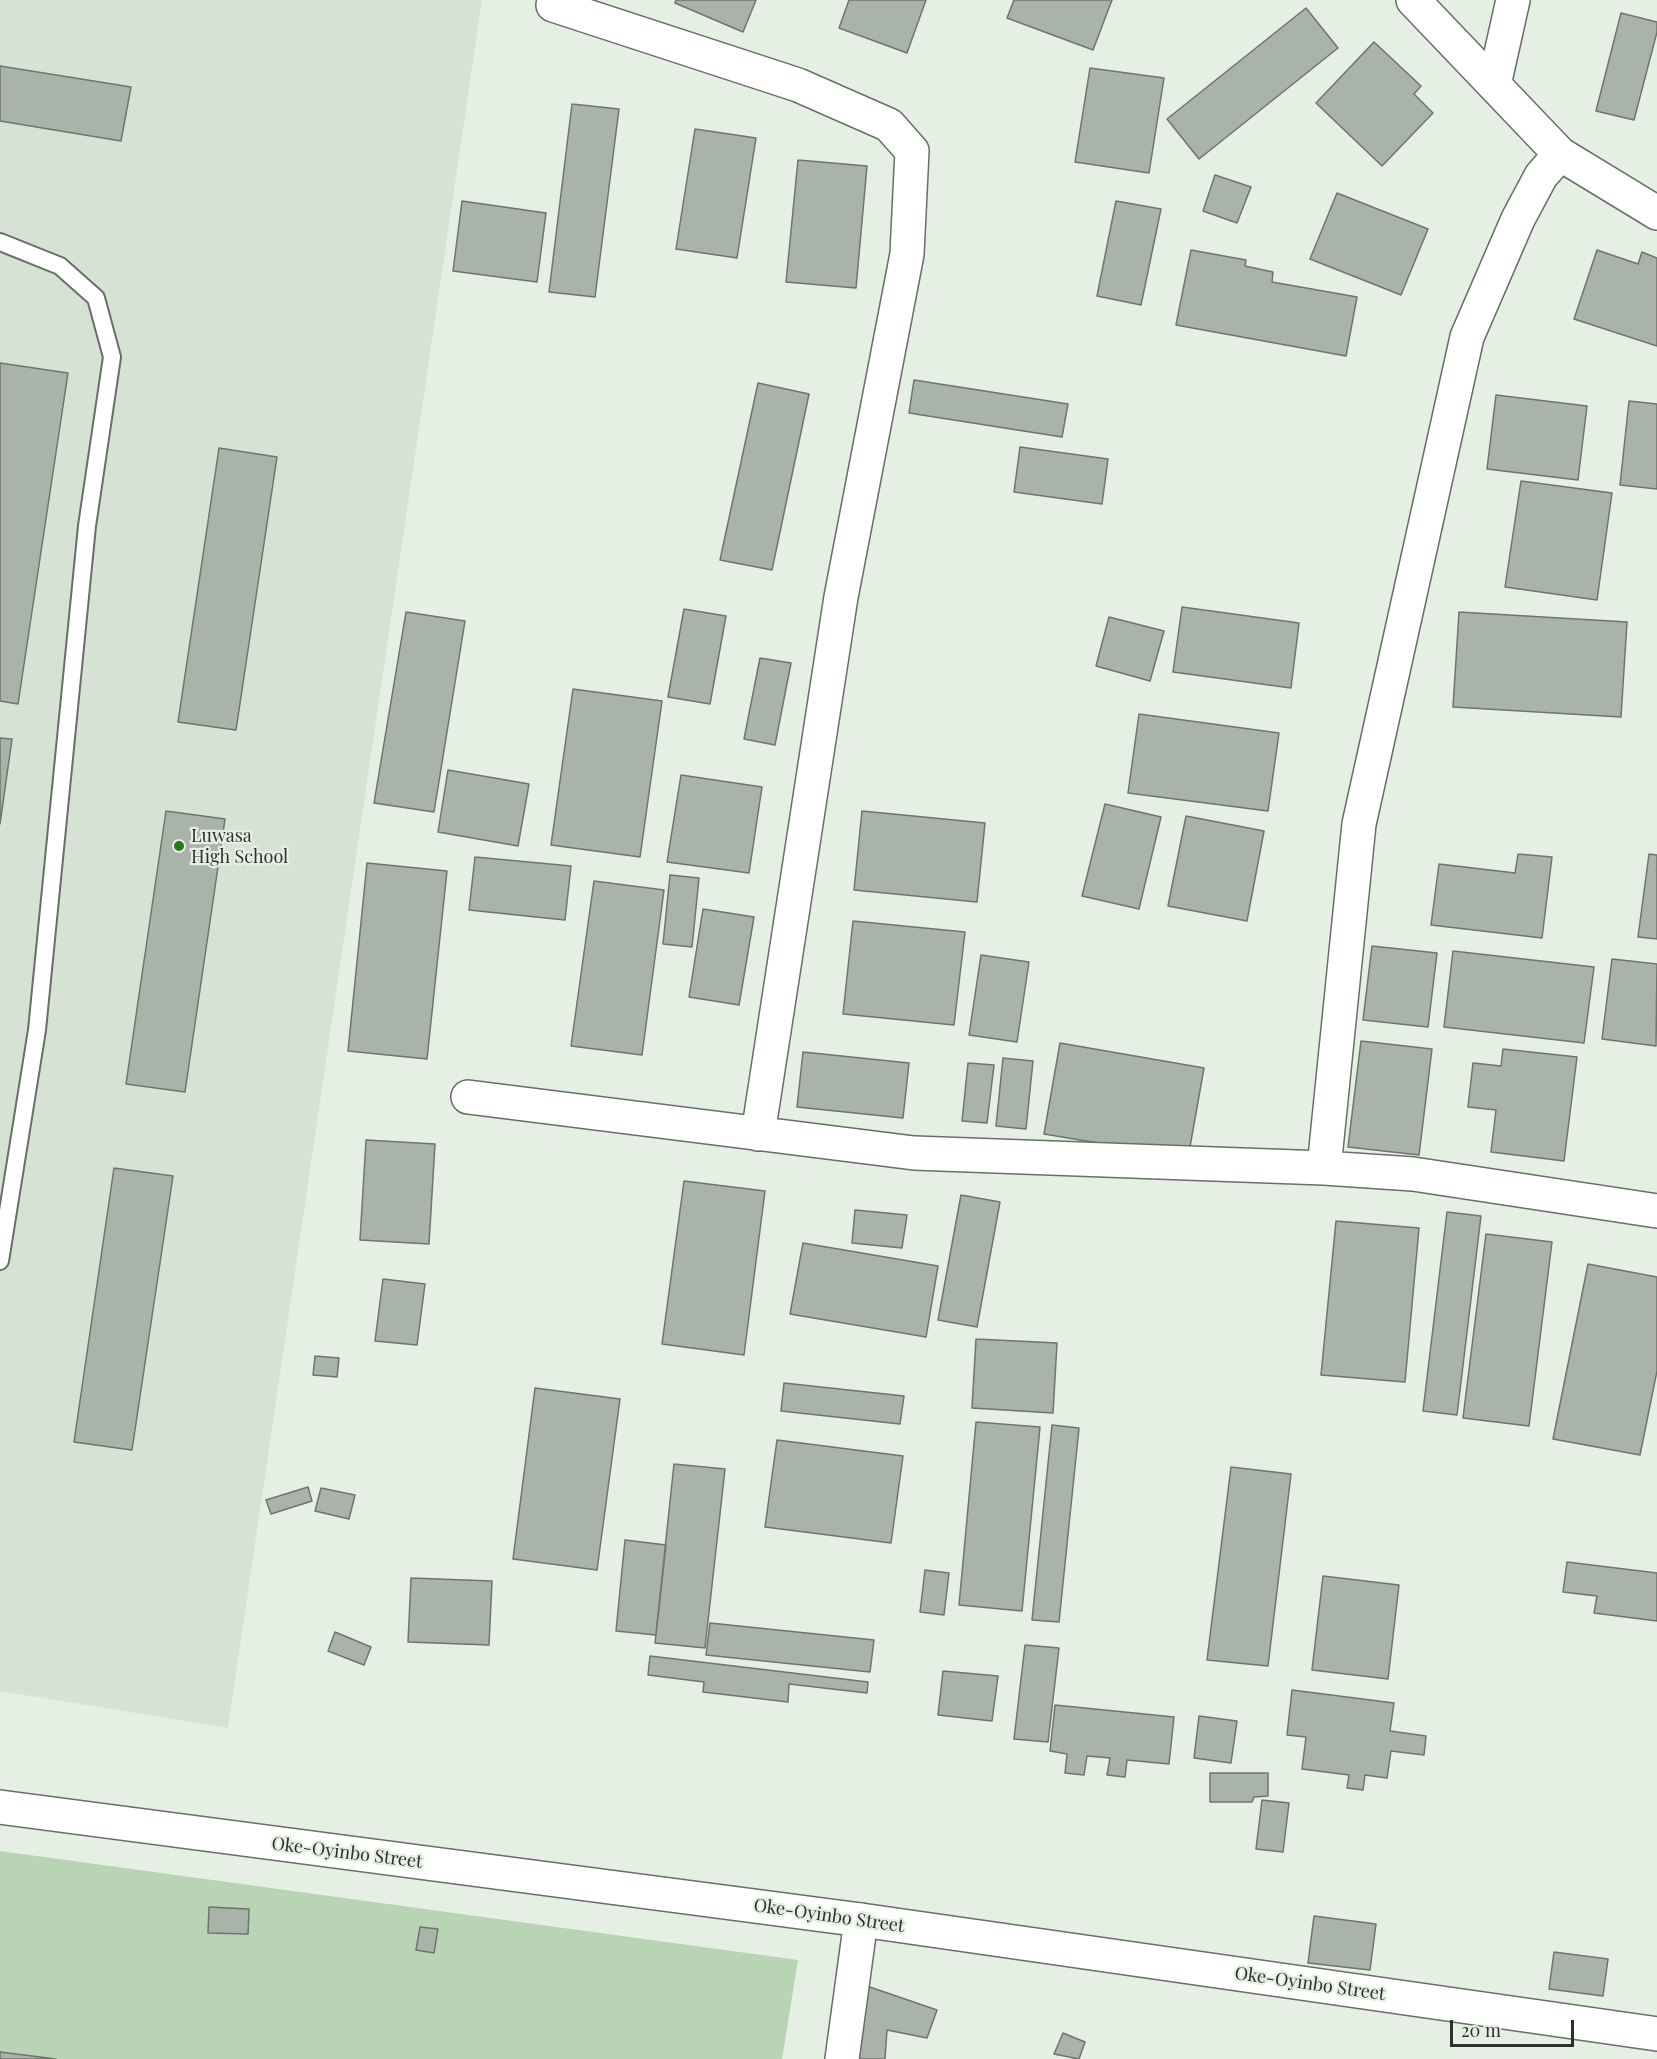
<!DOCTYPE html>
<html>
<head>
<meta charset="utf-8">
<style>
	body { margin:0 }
	#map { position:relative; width:1657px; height:2059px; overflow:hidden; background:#e6efe4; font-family:"Playfair Display",serif }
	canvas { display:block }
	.scale { position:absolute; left:1450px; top:2020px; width:124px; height:27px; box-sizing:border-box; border:3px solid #2d302c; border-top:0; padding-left:8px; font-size:18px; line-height:21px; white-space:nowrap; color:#2d302c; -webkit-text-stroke:4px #e6efe4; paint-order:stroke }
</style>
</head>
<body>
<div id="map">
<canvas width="1657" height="2059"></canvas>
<div class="scale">20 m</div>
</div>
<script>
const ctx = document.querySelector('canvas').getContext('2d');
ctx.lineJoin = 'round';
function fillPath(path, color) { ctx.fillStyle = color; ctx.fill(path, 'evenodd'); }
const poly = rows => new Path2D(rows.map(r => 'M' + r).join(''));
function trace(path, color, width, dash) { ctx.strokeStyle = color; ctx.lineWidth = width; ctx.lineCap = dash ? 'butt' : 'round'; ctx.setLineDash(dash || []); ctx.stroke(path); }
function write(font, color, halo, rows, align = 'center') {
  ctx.font = font + ' "Playfair Display",serif'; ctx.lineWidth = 4.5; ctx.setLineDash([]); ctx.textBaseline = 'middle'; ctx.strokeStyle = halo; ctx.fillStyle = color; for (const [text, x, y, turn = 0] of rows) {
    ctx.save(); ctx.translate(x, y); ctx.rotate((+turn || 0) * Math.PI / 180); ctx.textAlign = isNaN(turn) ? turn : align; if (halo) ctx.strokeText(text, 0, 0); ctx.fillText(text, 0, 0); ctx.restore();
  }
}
fillPath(poly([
	[0,0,482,0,228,1728,0,1691]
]), '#d6e3d4');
fillPath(poly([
	[0,1851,798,1960,782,2059,0,2059]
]), '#b9d3b5');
const building = poly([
	[676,0,756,0,743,32,675,3,676,0],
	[849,0,926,0,907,53,839,28,849,0],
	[1014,0,1112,0,1093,50,1007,18,1014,0],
	[1306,8,1338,48,1199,159,1167,119,1306,8],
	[1621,13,1657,22,1657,32,1634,120,1596,111,1621,13],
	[1374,42,1421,86,1414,94,1433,113,1382,166,1316,103,1374,42],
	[0,66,131,87,121,141,0,121,0,66],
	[1090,68,1164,78,1149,173,1075,162,1090,68],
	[572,104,619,109,595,297,549,292,572,104],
	[695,129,756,138,737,258,676,249,695,129],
	[798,160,867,166,856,288,786,282,798,160],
	[1215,175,1251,187,1237,223,1203,211,1215,175],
	[1337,193,1428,229,1401,295,1310,259,1337,193],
	[462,201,546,213,537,282,453,271,462,201],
	[1116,201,1161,209,1141,305,1097,296,1116,201],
	[1191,250,1246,260,1245,266,1273,272,1272,282,1357,297,1346,356,1176,325,1191,250],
	[1597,250,1638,264,1642,252,1657,258,1657,346,1574,319,1597,250],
	[0,363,68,373,18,704,0,701,0,363],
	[914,380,1068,404,1062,437,909,413,914,380],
	[758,383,809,394,772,570,720,560,758,383],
	[1496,395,1587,406,1578,480,1487,469,1496,395],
	[1629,401,1657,404,1657,489,1620,485,1629,401],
	[1020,447,1108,459,1102,504,1014,492,1020,447],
	[219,448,277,457,236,730,178,722,219,448],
	[1521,481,1612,493,1597,600,1505,587,1521,481],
	[1182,607,1299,623,1291,688,1173,672,1182,607],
	[684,609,726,616,710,704,668,697,684,609],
	[406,612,465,621,434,812,374,803,406,612],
	[1459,612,1627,622,1621,717,1453,707,1459,612],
	[1109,617,1164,631,1150,681,1096,666,1109,617],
	[760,658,791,663,775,745,744,739,760,658],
	[573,689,662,701,640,857,551,845,573,689],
	[1139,714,1279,733,1268,811,1128,793,1139,714],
	[0,738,12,739,0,824,0,738],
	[448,770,529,784,518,846,438,832,448,770],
	[681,775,762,787,749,873,667,862,681,775],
	[1105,804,1161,817,1139,909,1082,896,1105,804],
	[166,811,225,819,185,1092,126,1084,166,811],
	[862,811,985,823,977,902,854,890,862,811],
	[1186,816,1264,831,1247,921,1168,906,1186,816],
	[1518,854,1552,857,1542,938,1431,925,1439,864,1515,873,1518,854],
	[1649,854,1657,855,1657,939,1638,937,1649,854],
	[475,857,571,866,565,920,469,910,475,857],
	[367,863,447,871,427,1059,348,1051,367,863],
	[670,875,699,878,692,947,663,944,670,875],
	[594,881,664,890,642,1055,571,1046,594,881],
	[703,909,754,917,739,1005,689,997,703,909],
	[853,921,965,932,954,1025,843,1014,853,921],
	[1372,946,1437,953,1428,1027,1363,1020,1372,946],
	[1453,951,1594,967,1584,1043,1444,1027,1453,951],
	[981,955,1029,962,1017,1042,969,1035,981,955],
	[1612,959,1657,964,1656,1046,1602,1039,1612,959],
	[1361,1041,1432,1049,1419,1155,1348,1147,1361,1041],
	[1060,1043,1204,1068,1188,1158,1044,1134,1060,1043],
	[1503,1049,1577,1057,1564,1161,1491,1152,1496,1110,1468,1107,1473,1063,1501,1066,1503,1049],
	[803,1052,909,1063,903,1118,797,1107,803,1052],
	[1003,1058,1033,1061,1026,1129,996,1126,1003,1058],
	[968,1063,994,1065,987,1123,962,1121,968,1063],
	[366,1140,435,1144,429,1244,360,1240,366,1140],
	[114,1168,173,1176,132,1450,74,1442,114,1168],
	[684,1181,765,1191,744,1355,662,1344,684,1181],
	[961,1195,1000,1202,977,1327,938,1320,961,1195],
	[855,1210,907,1215,902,1248,852,1243,855,1210],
	[1447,1212,1481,1216,1457,1415,1423,1411,1447,1212],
	[1336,1221,1419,1228,1405,1382,1321,1375,1336,1221],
	[1486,1234,1552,1242,1529,1426,1463,1418,1486,1234],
	[803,1243,938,1266,926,1337,790,1314,803,1243],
	[1588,1264,1657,1277,1657,1371,1640,1455,1553,1439,1588,1264],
	[383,1279,425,1284,417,1345,375,1341,383,1279],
	[976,1339,1057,1343,1053,1413,972,1408,976,1339],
	[315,1356,339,1358,337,1377,313,1375,315,1356],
	[784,1383,904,1396,900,1424,781,1411,784,1383],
	[535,1388,620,1399,597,1570,513,1559,535,1388],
	[976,1422,1040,1427,1022,1611,959,1605,976,1422],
	[1052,1425,1079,1428,1059,1622,1032,1620,1052,1425],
	[777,1440,903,1456,891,1543,765,1527,777,1440],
	[674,1464,725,1469,705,1648,655,1643,674,1464],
	[1231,1467,1291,1474,1268,1666,1207,1660,1231,1467],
	[308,1487,312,1501,271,1514,266,1500,308,1487],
	[321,1488,355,1495,349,1519,315,1511,321,1488],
	[625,1540,666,1545,656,1635,616,1631,625,1540],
	[1567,1562,1657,1573,1657,1621,1594,1613,1597,1596,1563,1592,1567,1562],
	[925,1570,949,1573,944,1615,920,1612,925,1570],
	[1323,1576,1399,1585,1388,1679,1312,1670,1323,1576],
	[411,1578,492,1581,489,1645,408,1642,411,1578],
	[710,1623,874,1640,870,1672,706,1655,710,1623],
	[335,1632,371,1647,364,1665,328,1651,335,1632],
	[1025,1645,1059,1648,1048,1742,1014,1739,1025,1645],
	[650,1656,868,1682,867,1693,789,1684,788,1702,703,1692,704,1682,648,1675,650,1656],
	[943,1671,998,1676,992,1721,938,1715,943,1671],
	[1292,1690,1394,1703,1390,1731,1426,1736,1424,1755,1391,1751,1387,1778,1365,1775,1363,1790,1347,1788,1349,1775,1302,1769,1306,1737,1287,1735,1292,1690],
	[1055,1705,1174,1717,1169,1764,1127,1760,1125,1777,1107,1775,1110,1758,1087,1756,1084,1775,1065,1773,1067,1754,1050,1751,1055,1705],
	[1199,1716,1237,1721,1231,1763,1194,1758,1199,1716],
	[1210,1773,1268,1773,1268,1796,1254,1797,1252,1802,1210,1802,1210,1773],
	[1262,1800,1289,1803,1283,1852,1256,1849,1262,1800],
	[209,1907,249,1909,248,1934,208,1933,209,1907],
	[1314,1916,1376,1924,1370,1970,1308,1963,1314,1916],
	[420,1927,438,1929,434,1953,416,1950,420,1927],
	[1554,1952,1608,1959,1603,1996,1549,1989,1554,1952],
	[861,1984,937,2010,927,2038,887,2030,885,2059,853,2059,861,1984],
	[1063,2033,1085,2042,1079,2059,1054,2054,1063,2033],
	[0,2052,56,2059,0,2059,0,2052]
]);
fillPath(building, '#aab3a9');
trace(building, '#6d756c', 1.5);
const service = poly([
	[0,242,60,266,96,298,112,357,87,526,37,1030,0,1261]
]);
const minor = poly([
	[1413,0,1560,154,1657,213],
	[553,5,798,85,889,125,912,151,907,254,841,597,758,1134],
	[1494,85,1513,0],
	[1560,154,1541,176,1518,219,1467,337,1359,824,1324,1168,1413,1174,1657,1211],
	[468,1097,914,1153,1324,1168],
	[842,2059,861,1920]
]);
const secondary = poly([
	[0,1807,861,1920,1657,2034]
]);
trace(service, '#676f66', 20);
trace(minor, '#676f66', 36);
trace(secondary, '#676f66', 36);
trace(service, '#fff', 16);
trace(minor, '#fff', 33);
trace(secondary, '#fff', 33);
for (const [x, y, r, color] of [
	[179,846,6,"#28761e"]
]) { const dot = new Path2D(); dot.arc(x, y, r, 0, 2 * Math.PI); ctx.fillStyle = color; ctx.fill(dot); trace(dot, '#e6efe4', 2); }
write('18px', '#2d302c', '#e6efe4', [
	["Luwasa",191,836],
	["High School",191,857]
], 'left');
write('18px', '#2d302c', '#e6efe4', [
	["Oke-Oyinbo Street",347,1853,7],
	["Oke-Oyinbo Street",829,1916,8],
	["Oke-Oyinbo Street",1310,1984,8]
]);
</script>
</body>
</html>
